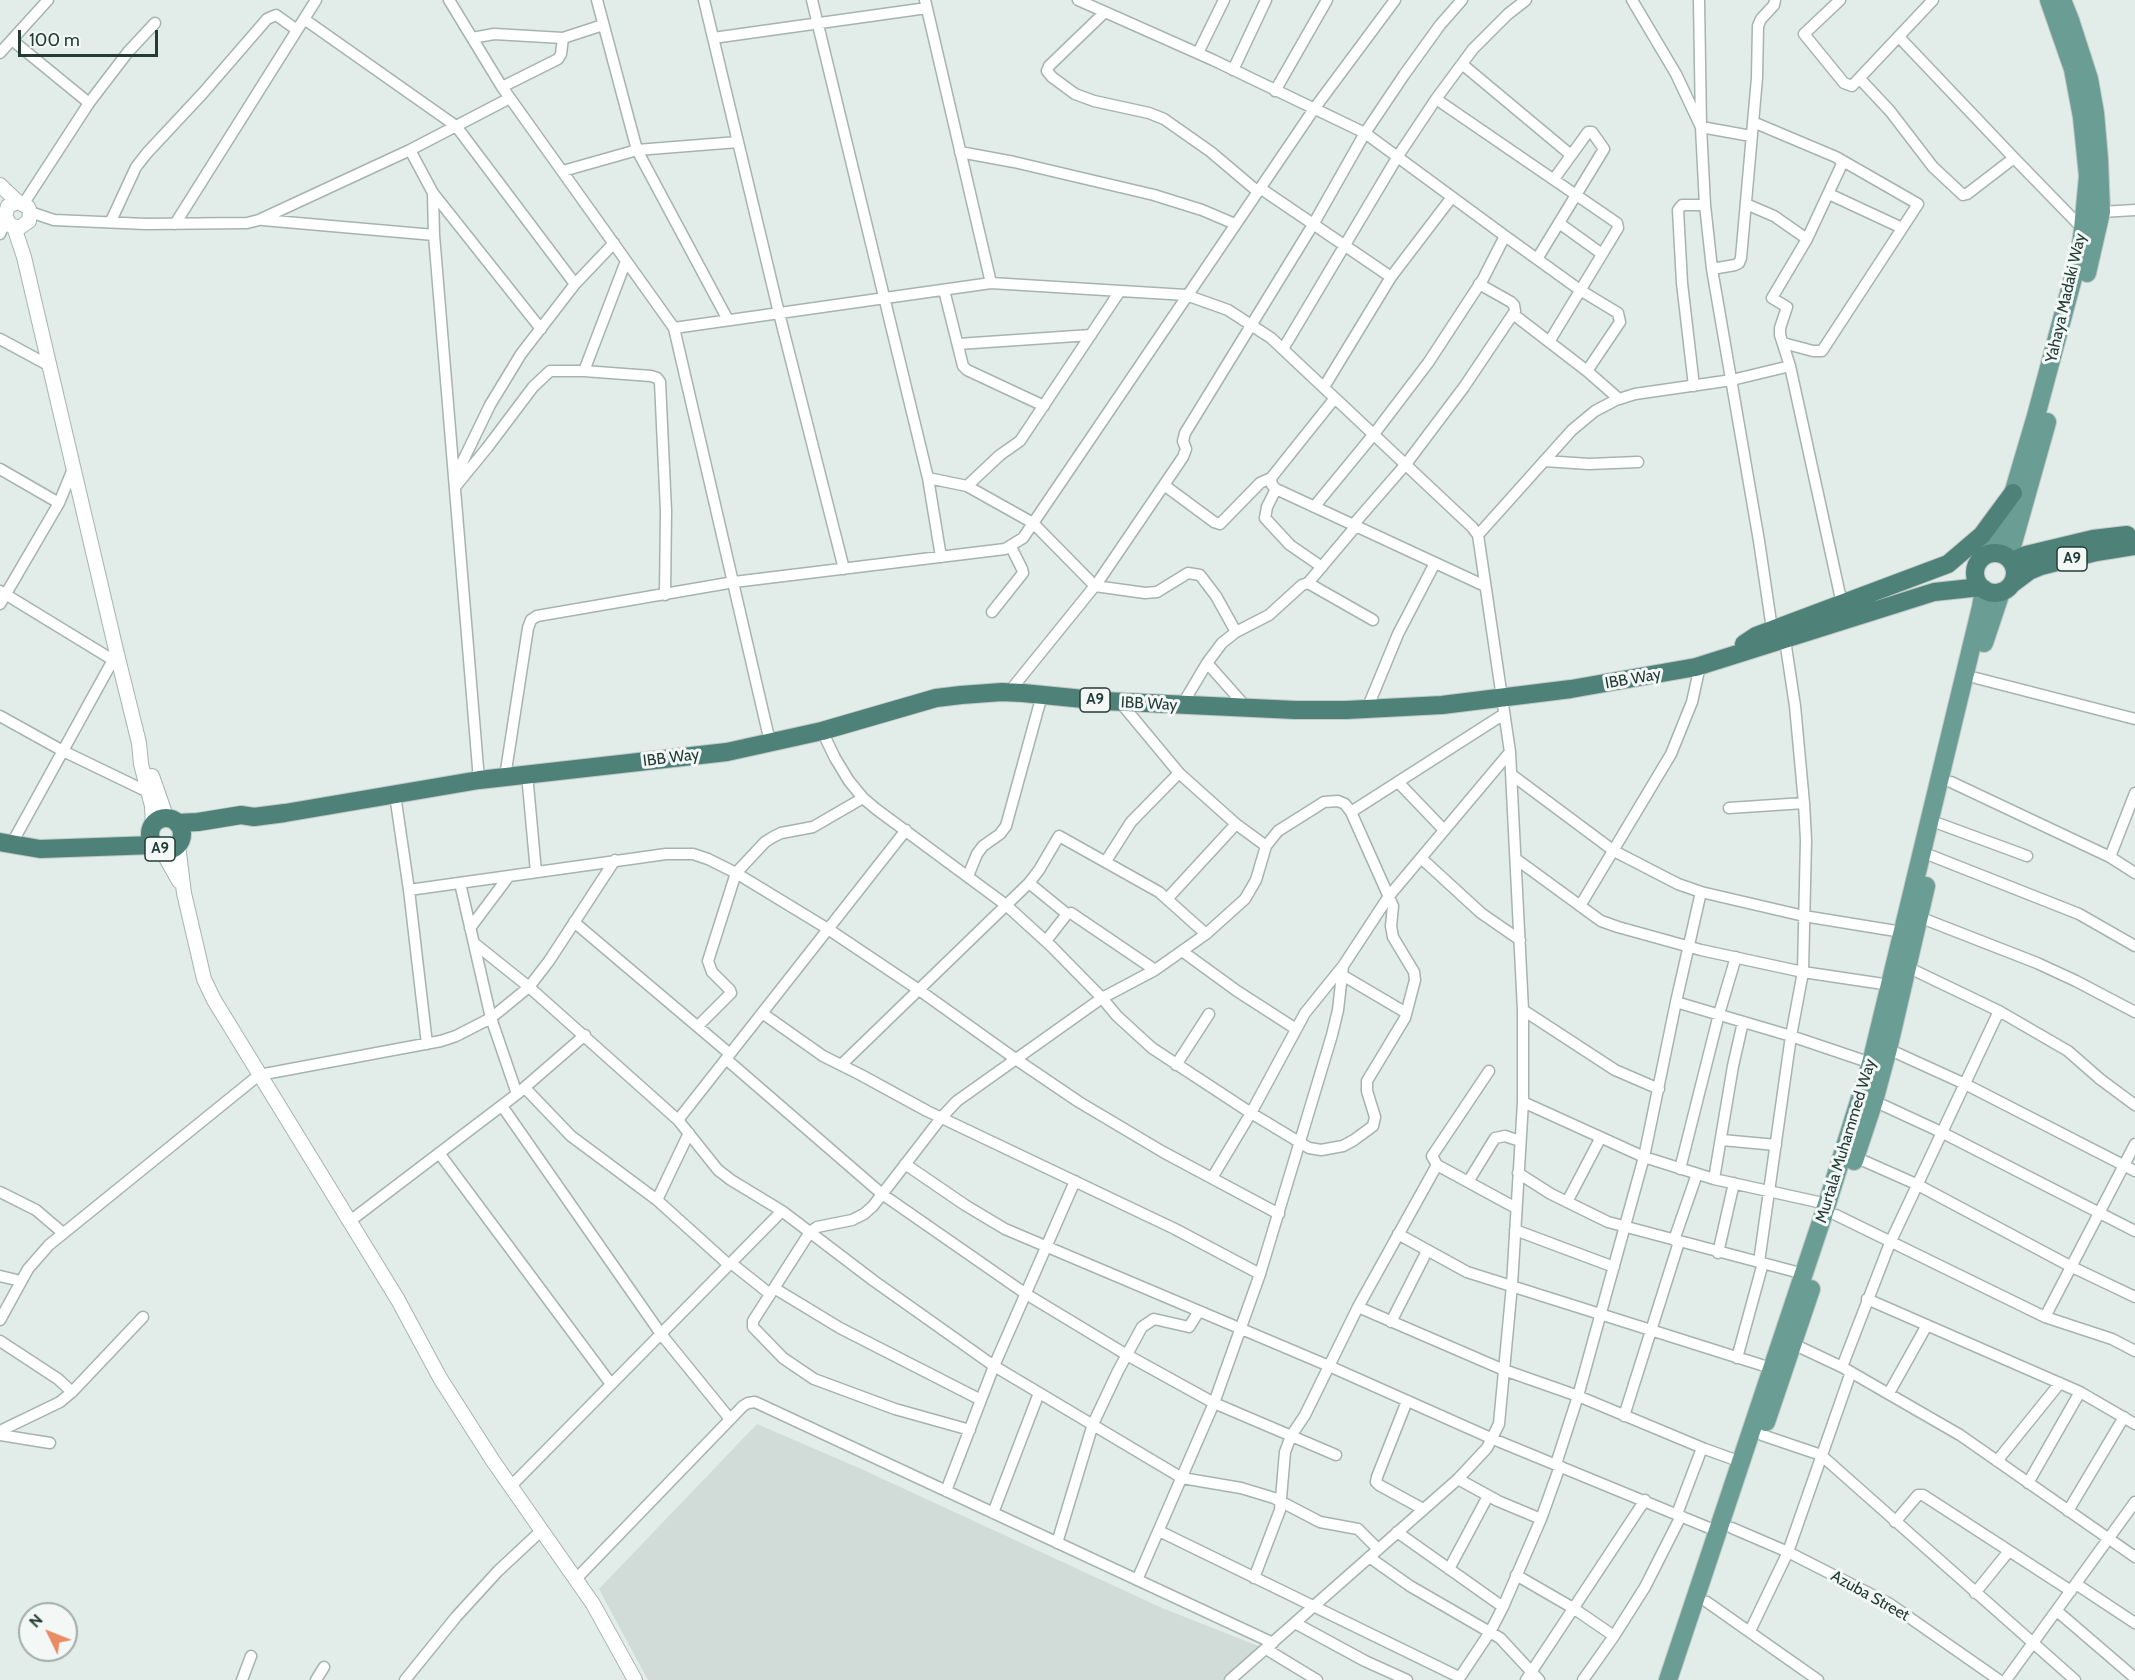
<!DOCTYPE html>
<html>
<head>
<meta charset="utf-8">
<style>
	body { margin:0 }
	#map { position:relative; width:2135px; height:1680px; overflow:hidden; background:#e2ece8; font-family:Cabin,sans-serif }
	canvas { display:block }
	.north { position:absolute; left:18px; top:1602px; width:60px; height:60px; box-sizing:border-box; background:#f3f8f6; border:2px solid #a0ada9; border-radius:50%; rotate:313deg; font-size:16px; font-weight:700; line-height:24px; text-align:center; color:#233c36 }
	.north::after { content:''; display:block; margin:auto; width:21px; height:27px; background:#e98b63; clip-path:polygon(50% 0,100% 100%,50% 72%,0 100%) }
	.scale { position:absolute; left:18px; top:30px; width:140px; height:27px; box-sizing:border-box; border:3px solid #233c36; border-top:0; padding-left:8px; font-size:18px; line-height:21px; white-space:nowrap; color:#233c36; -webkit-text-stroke:4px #f3f8f6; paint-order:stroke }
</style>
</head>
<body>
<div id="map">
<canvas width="2135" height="1680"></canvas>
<div class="north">N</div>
<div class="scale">100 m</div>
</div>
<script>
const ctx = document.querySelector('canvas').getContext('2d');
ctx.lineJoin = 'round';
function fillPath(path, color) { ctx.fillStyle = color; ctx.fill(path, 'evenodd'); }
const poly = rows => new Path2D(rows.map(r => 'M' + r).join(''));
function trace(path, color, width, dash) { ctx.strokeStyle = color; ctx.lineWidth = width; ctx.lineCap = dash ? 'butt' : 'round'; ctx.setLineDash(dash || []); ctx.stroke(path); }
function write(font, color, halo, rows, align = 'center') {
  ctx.font = font + ' Cabin,sans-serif'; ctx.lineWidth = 6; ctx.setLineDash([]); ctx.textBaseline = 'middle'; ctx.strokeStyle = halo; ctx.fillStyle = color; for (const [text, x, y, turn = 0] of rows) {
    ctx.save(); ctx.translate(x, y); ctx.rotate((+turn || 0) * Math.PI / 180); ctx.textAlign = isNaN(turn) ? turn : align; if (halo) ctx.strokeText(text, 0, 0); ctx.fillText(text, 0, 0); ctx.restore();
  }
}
fillPath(poly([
	[757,1424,859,1468,1162,1608,1266,1649,1226,1680,648,1680,599,1589]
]), '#d1dbd7');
const minor = poly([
	[449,0,502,87,674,328,770,742],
	[597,0,637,150,728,320],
	[704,0,779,313,844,569],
	[812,0,928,478,941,557],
	[925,0,991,283],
	[1078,0,1213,60,1365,133,1505,236,1580,290,1618,313,1620,322,1587,371],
	[1632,0,1676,74,1701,127,1751,136],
	[1699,0,1701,127,1705,205,1712,269,1759,541,1772,629],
	[1840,0,1804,34,1844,83,1852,86,1933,0],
	[1105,12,1049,66,1047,71,1052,77,1075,94,1094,101,1149,113,1164,119,1211,152,1257,191],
	[304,19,456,126,575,284],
	[1899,37,2014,158,2083,229],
	[472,38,494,34,563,38,603,25],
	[713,38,927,8],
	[12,40,89,103],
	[0,53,48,0],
	[1198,53,1224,0],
	[1462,64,1571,155],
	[1233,70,1266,0],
	[1860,79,1890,111,1933,167,1963,195,1967,194,2014,158],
	[502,87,558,59,561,54,563,38],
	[1275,91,1327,0],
	[1436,99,1617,223,1618,228,1549,342],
	[1753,122,1836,157,1918,204,1822,351,1813,351,1783,343],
	[410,150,433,193,434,235,479,780],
	[960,152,1014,162,1154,195,1202,210,1235,224],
	[1840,160,1842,164,1807,239,1772,298,1787,307,1780,328,1780,335,1790,366,1842,604],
	[563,171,637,150,738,142],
	[1260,188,1391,277],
	[433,193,541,329],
	[1829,194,1902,228],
	[24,203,89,103,128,52,155,23],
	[1746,204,1774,216,1807,239],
	[30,212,54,220,146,224,247,223,259,220,410,150,510,98],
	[2101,212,2135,210],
	[263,220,434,235],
	[111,221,136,167,147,153,203,93,267,19,276,15,297,30],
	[1559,223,1602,254],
	[175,224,316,0],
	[0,234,6,221],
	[1537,259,1604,149,1592,132,1588,132,1554,179],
	[1712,269,1735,265,1739,263,1741,258,1757,78,1758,26,1761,19,1774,5,1775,0],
	[944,290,963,366,967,370,1044,406],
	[1513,314,1587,371,1619,399],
	[674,328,991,283,1186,295,1228,310,1271,338,1472,527,1478,535,1510,752,1523,1010,1523,1102,1512,1285,1499,1424,1487,1448,1458,1479,1230,1680],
	[0,339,50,366],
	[958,344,1091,335],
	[1283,349,1398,156,1436,99,1473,49,1508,14,1526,0],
	[584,371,626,261],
	[1694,386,1682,283,1678,210,1682,205,1705,205],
	[1324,387,1391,277,1452,197],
	[1544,461,1589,464,1638,462],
	[0,469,59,503],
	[457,478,460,467,490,405,521,354,575,284,614,243],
	[928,478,967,486,1033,523,1095,586,1145,593,1157,592,1188,573,1200,575,1216,596,1236,632],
	[1271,478,1272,485,1276,489,1485,586],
	[1164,485,1214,522,1220,524,1260,483,1271,478,1335,398],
	[967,486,1000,455,1020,441,1120,291],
	[455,487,487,448,533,387,550,371,584,371,651,376,657,378,660,382,666,511,665,595],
	[1276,489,1267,507,1265,518,1290,545,1322,567],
	[1314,507,1374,434,1428,363,1483,279,1505,236],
	[1353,525,1406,464,1464,387,1515,311,1514,305,1511,302,1479,284],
	[1478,535,1572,430,1595,411,1616,400,1635,394,1732,380,1790,366],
	[1308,583,1373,620],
	[0,591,113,660,114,655],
	[0,604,59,503,73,469],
	[992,612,1023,573,1022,569,1011,547],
	[1207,663,1247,708],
	[1976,678,2135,719],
	[1009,692,1098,582,1183,457,1186,449,1183,441,1185,433,1314,223,1365,133,1404,75,1440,25,1462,0],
	[1120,702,1179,773,1236,824,1266,846],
	[1182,705,1207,663,1222,643,1236,632,1269,615,1302,585,1308,583,1356,526],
	[1367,709,1398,634,1435,563],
	[0,716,63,751,148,792],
	[822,731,835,758,849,781,863,798,876,809,1006,905,1051,946,1102,998,1117,1016,1152,1048,1251,1113,1309,1148,1321,1150,1343,1146,1354,1140,1373,1126,1375,1117,1367,1091,1367,1081,1405,1018,1415,980,1414,972,1393,937,1391,926,1393,906,1351,812,1345,804,1338,801,1324,802,1278,831,1266,846,1256,880,1245,899,1206,934,1155,970,1102,998,957,1101,941,1118,873,1206,864,1214,852,1220,817,1227,810,1232,753,1321,753,1327,783,1358,814,1379,895,1409,970,1430],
	[527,774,536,872],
	[1512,775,1614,851,1678,884,1701,892,1804,916,1902,932],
	[505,777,528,628,531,620,537,616,734,582,1005,549,1023,538,1314,109,1395,0],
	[1398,782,1444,830],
	[1951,782,2110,857,2135,873],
	[395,795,409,890,427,1044],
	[1729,808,1804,803],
	[1351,812,1504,714],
	[1940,824,2027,856],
	[11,845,113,660],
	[1932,856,2079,914,2135,946],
	[2110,857,2135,793],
	[1421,858,1481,913,1520,940],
	[1516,859,1601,921,1618,927,1701,950,1803,972,1890,985],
	[1106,861,1131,822,1179,773],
	[968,876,977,854,983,846,1000,834,1006,826,1042,695],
	[460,883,491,1018,517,1094],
	[1029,883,1067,914,1071,913,1155,970],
	[409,890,666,854,693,854,708,859,736,873,828,929,919,990,1017,1060,1079,1102,1163,1152,1279,1214],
	[1167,899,1236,824],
	[1580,906,1671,754,1692,702,1700,666],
	[1919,917,2037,963,2076,981,2135,1012],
	[574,922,730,1054],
	[470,928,509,876],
	[1046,941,1067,914],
	[474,943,529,987,678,1120,718,1170,731,1180,782,1211,874,1281,994,1366,1182,1478,1241,1488,1274,1498,1320,1522,1358,1529,1378,1549],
	[1182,951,1237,991,1296,1029],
	[1903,965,1999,1011,2068,1051,2100,1079,2135,1105],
	[1342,975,1403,1011,1407,1011],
	[1676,1002,1791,1036,1871,1063],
	[1523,1010,1615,1070,1659,1089],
	[762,1013,823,1056,861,1075,927,1111,1175,1229,1260,1274],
	[698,1026,731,993,730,990,712,972,708,961,736,873,765,842,773,837,781,833,813,827,863,798],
	[1888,1049,1965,1084,2135,1171],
	[726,1059,882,1194,1026,1294,1127,1355,1214,1403,1336,1455],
	[841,1065,1029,883,1039,870,1059,836,1159,892,1206,934],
	[1176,1065,1209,1014],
	[1489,1071,1432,1156,1437,1165,1516,1208],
	[525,1088,571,1136,657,1200,729,1265],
	[1874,1101,1941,1132,2135,1231],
	[1523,1102,1644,1157,1714,1179,1827,1204],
	[502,1106,661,1334,730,1419],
	[678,1120,906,830],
	[1722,1140,1776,1145],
	[439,1153,611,1384],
	[1855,1157,1916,1184,2070,1266,2135,1297],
	[905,1164,965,1205,1005,1229,1329,1366,1493,1439,1719,1532],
	[1680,1169,1719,1014,1736,957],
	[1518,1173,1551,1194,1608,1222,1804,1274],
	[1212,1178,1251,1113,1305,1013,1343,966,1389,896,1510,752],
	[1714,1179,1733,1066,1743,1022],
	[1468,1182,1495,1138,1505,1136,1520,1141],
	[0,1192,36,1210,63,1233],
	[657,1200,689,1133],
	[1567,1202,1600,1139],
	[1836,1215,2045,1317,2112,1339,2135,1351],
	[350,1221,517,1094,585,1035],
	[1515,1230,1614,1267],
	[1398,1234,1467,1272,1771,1368],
	[1674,1240,1697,1174],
	[1718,1253,1734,1183],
	[1759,1262,1791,1036,1803,972,1806,840,1804,803,1795,706,1785,640],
	[731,1263,770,1294],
	[0,1276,21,1281],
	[774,1288,840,1328,981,1400],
	[1867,1299,2080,1392,2135,1424],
	[1358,1307,1504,1370,1578,1396,1705,1449,1741,1462],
	[2045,1317,2135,1144],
	[0,1320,28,1269,49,1245,259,1075,441,1041,456,1036,491,1018,529,987,549,961,615,860],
	[1391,1322,1427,1251],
	[0,1341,58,1379,72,1392],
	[1789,1342,1842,1367,1960,1435,2135,1557],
	[1737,1358,1763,1263],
	[1842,1367,1890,1243,1999,1011],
	[1889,1393,1927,1325],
	[1407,1401,1377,1477,1376,1482,1379,1485,1423,1509],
	[1624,1416,1679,1242],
	[0,1431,60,1402,72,1392,143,1317],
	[0,1435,50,1443],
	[1762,1435,1821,1455,2075,1680],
	[1997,1461,2060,1383],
	[1556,1464,1578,1396,1644,1157,1676,1002,1701,892],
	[1458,1479,1498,1501,1541,1519],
	[2028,1483,2080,1392],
	[511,1486,782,1211],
	[946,1491,994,1366,1075,1181],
	[2068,1511,2124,1417],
	[993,1513,1039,1393],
	[1677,1514,1702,1448],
	[1895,1522,1918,1495,1923,1495,2071,1591],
	[1732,1528,1788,1552,1890,1604,1999,1680],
	[1159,1531,1459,1677],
	[1397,1532,1503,1607],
	[1057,1543,1093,1424,1118,1371,1142,1327,1154,1319,1189,1327,1199,1311],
	[1369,1557,1410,1586,1500,1638,1539,1680],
	[1449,1569,1488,1496],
	[1516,1575,1573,1608,1614,1636,1583,1680],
	[1254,1578,1280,1510,1285,1452,1291,1436,1305,1415,1358,1307,1437,1165],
	[576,1579,743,1406,748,1403,755,1402,1273,1643],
	[1137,1580,1214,1403,1260,1274,1332,1035,1338,1010,1343,966],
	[2076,1584,2135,1623],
	[1975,1593,2009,1551],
	[1707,1602,1818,1680],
	[2057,1611,2135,1678],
	[1295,1623,1365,1661,1407,1680],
	[1750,1631,1788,1552,1851,1372],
	[1614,1636,1645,1587,1681,1516],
	[1266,1649,1317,1680],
	[242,1680,251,1656],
	[316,1680,324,1667],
	[405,1680,456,1617,498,1571,542,1530],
	[1458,1680,1490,1632,1503,1607,1541,1519,1560,1466],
	[1526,1680,1645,1500],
	[2006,1680,2135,1502]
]);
const tertiary = poly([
	[0,185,18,202,28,207,30,212,29,221,19,228,10,225,5,216,8,206,18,202],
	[14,227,24,257,116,650,139,743,141,764,152,806,153,826],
	[152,776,167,819],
	[178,845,184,893,204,979,214,1000,398,1300,440,1378,493,1461,593,1604,635,1680],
	[161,849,179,881]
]);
const primary = poly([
	[2062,0,2070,20,2089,79,2095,113,2099,159,2101,212,2087,273],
	[1987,554,2002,531,2036,416,2080,252,2083,229,2088,176,2082,117,2073,69,2049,0],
	[2009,557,2047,422],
	[1984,643,2001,592],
	[1854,1161,1874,1101,1888,1049,1926,886],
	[1766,1422,1811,1289],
	[1668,1680,1827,1204,1871,1063,1981,607,1984,589]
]);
const trunk = poly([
	'1975 573a20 20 0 1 1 40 0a20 20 0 1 1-40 0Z',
	[2012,561,2026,555,2093,539,2127,535],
	[2013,583,2029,571,2041,566,2096,552,2135,546],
	[1744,644,1756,636,1948,564,1982,535,2013,493],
	'150 834a16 16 0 1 1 32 0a16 16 0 1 1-32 0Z',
	[177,823,198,822,241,815,254,817,285,813,479,780,727,752,822,731,936,698,961,695,1002,692,1023,693,1104,701,1295,710,1346,710,1442,705,1571,689,1696,667,1934,592,1981,587],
	[0,842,40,849,154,845]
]);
trace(minor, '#a5b4af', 13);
trace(tertiary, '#a5b4af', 16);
trace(primary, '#c1c8c7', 20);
trace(trunk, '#c1c8c7', 20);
trace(minor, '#fff', 10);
trace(tertiary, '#fff', 14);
trace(primary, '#6a9e94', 18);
trace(trunk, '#4e8279', 18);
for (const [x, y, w] of [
	[2072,559,30],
	[1095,700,30],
	[160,849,30]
]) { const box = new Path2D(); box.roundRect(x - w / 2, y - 12, w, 24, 4.5); ctx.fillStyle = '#f3f8f6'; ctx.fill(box); trace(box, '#233c36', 1.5); }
write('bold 15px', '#233c36', null, [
	["A9",2072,559],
	["A9",1095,700],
	["A9",160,849]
]);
write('16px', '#233c36', '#f3f8f6', [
	["Yahaya Madaki Way",2066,298,-77],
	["IBB Way",1633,679,-10],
	["IBB Way",1149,704,3],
	["IBB Way",671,758,-7],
	["Murtala Muhammed Way",1846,1141,-73],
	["Azuba Street",1870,1596,29]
]);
</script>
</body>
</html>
